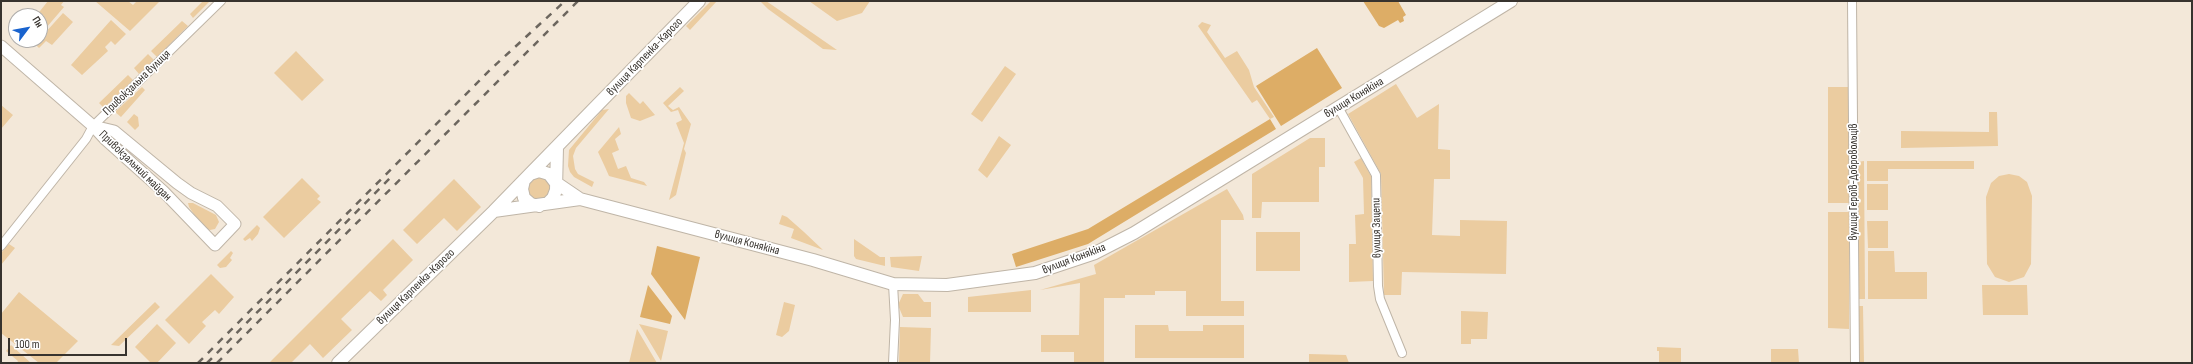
<!DOCTYPE html>
<html>
<head>
<meta charset="utf-8">
<style>
	body { margin:0 }
	#map { position:relative; width:2193px; height:364px; overflow:hidden; background:#f3e8d9; font-family:"Sofia Sans Condensed",sans-serif }
	canvas { display:block }
	.frame { position:absolute; inset:0; border:2px solid #37332e; pointer-events:none }
	.north { position:absolute; left:8px; top:8px; width:40px; height:40px; box-sizing:border-box; background:#fff; border:1px solid #afadab; border-radius:50%; rotate:58deg; font-size:11px; font-weight:700; line-height:16px; text-align:center; color:#37332e }
	.north::after { content:''; display:block; margin:auto; width:14px; height:18px; background:#1963ce; clip-path:polygon(50% 0,100% 100%,50% 72%,0 100%) }
	.scale { position:absolute; left:8px; top:338px; width:119px; height:18px; box-sizing:border-box; border:2px solid #37332e; border-top:0; padding-left:5px; font-size:12px; line-height:14px; white-space:nowrap; color:#37332e; -webkit-text-stroke:3px #fff; paint-order:stroke }
</style>
</head>
<body>
<div id="map">
<canvas width="2193" height="364"></canvas>
<div class="frame"></div>
<div class="north">Пн</div>
<div class="scale">100 m</div>
</div>
<script>
const ctx = document.querySelector('canvas').getContext('2d');
ctx.lineJoin = 'round';
function fillPath(path, color) { ctx.fillStyle = color; ctx.fill(path, 'evenodd'); }
const poly = rows => new Path2D(rows.map(r => 'M' + r).join(''));
function trace(path, color, width, dash) { ctx.strokeStyle = color; ctx.lineWidth = width; ctx.lineCap = dash ? 'butt' : 'round'; ctx.setLineDash(dash || []); ctx.stroke(path); }
function write(font, color, halo, rows, align = 'center') {
  ctx.font = font + ' "Sofia Sans Condensed",sans-serif'; ctx.lineWidth = 3.5; ctx.setLineDash([]); ctx.textBaseline = 'middle'; ctx.strokeStyle = halo; ctx.fillStyle = color; for (const [text, x, y, turn = 0] of rows) {
    ctx.save(); ctx.translate(x, y); ctx.rotate((+turn || 0) * Math.PI / 180); ctx.textAlign = isNaN(turn) ? turn : align; if (halo) ctx.strokeText(text, 0, 0); ctx.fillText(text, 0, 0); ctx.restore();
  }
}
fillPath(poly([
	[48,1,64,1,61,5,64,7,40,35,40,16,36,16],
	[95,1,128,1,133,5,137,1,160,1,130,31],
	[203,1,210,1,193,18,190,14],
	[711,1,717,1,690,30,686,26],
	[760,1,766,1,772,5,837,50,823,49,768,9],
	[809,1,870,1,862,13,837,21],
	[63,13,73,22,52,45,46,41,39,48,35,44],
	[111,20,126,34,115,45,111,41,105,47,108,51,82,75,71,65],
	[182,21,188,26,157,57,151,51],
	[1202,22,1211,25,1207,32,1225,58,1237,51,1249,70,1254,87,1274,117,1270,119,1257,100,1252,103,1198,26],
	[296,51,324,80,302,101,274,73],
	[148,54,154,60,139,74,134,68],
	[1005,66,1016,74,982,122,971,114],
	[128,75,133,80,104,108,99,103],
	[1396,84,1417,118,1439,104,1438,149,1450,150,1450,179,1434,179,1432,235,1460,236,1460,220,1507,221,1506,274,1402,272,1401,295,1384,295,1381,174,1348,114],
	[142,87,145,90,121,117,115,112],
	[680,87,684,91,668,106,673,110,679,107,691,124,684,149,686,153,676,195,669,200,684,143,676,123,682,120,678,110,671,112,663,103],
	[1828,87,1849,87,1849,203,1828,203],
	[629,93,640,104,643,101,655,115,640,121,631,118,626,103,626,96],
	[1,105,13,115,1,129],
	[609,109,576,148,573,156,575,169,578,174,594,182,592,187,574,177,570,172,568,166,569,150,602,110],
	[1989,112,1997,112,1998,146,1901,148,1901,131,1989,132],
	[134,114,138,117,139,126,135,130,127,122],
	[619,127,621,134,615,139,619,150,612,153,618,169,626,166,631,178,644,182,647,186,609,176,605,167,598,152],
	[999,136,1011,145,987,178,978,170],
	[1310,138,1325,138,1325,167,1319,167,1319,202,1262,202,1261,218,1252,218,1252,174],
	[1361,158,1371,176,1373,281,1349,282,1349,244,1356,244,1355,215,1364,214,1363,178,1354,162],
	[1864,161,1865,299,1858,299,1857,162],
	[1867,161,1974,161,1974,169,1888,169,1888,181,1867,181],
	[2009,174,2019,176,2027,182,2032,196,2031,264,2024,277,2009,282,1995,277,1987,264,1986,197,1991,183,1999,176],
	'527 188a12 12 0 1 1 24 0a12 12 0 1 1-24 0Z',
	[302,178,320,196,317,199,321,202,284,238,263,217],
	[454,179,481,207,457,231,444,218,417,244,403,230],
	[1867,184,1888,184,1888,210,1867,210],
	[1227,189,1243,215,1244,220,1221,220,1221,301,1244,301,1244,316,1186,316,1186,291,1155,291,1155,295,1125,295,1125,298,1104,298,1104,363,1074,363,1074,352,1041,352,1041,335,1079,335,1080,283,1040,290,1096,274,1094,265],
	[188,203,193,203,216,215,219,222,215,229,210,230,203,227,189,207],
	[1828,212,1849,212,1849,329,1828,328],
	[782,215,787,217,804,232,823,250,791,238,794,229,779,224],
	[1867,221,1888,221,1888,248,1868,248],
	[257,225,260,228,258,234,252,241,250,238,245,241,243,239],
	[1256,232,1300,232,1300,271,1256,271],
	[393,239,413,260,383,290,387,295,381,301,370,291,341,319,352,330,323,358,310,344,291,363,269,363],
	[854,239,880,257,885,257,885,266,856,259,854,256],
	[9,244,15,248,1,265,1,253],
	[231,251,233,253,230,258,232,260,226,267,220,268,217,265],
	[1868,251,1894,251,1895,272,1927,272,1927,299,1868,299],
	[922,256,919,271,891,267,890,257],
	[211,274,234,297,219,314,215,310,202,322,206,326,189,344,165,320],
	[1982,285,2027,285,2028,315,1983,315],
	[1031,290,1031,312,968,312,968,297],
	[19,292,78,341,56,363,39,363,1,333,1,314],
	[903,294,918,294,924,302,931,302,931,317,903,317,898,305],
	[155,302,160,307,119,346,111,345],
	[784,302,795,305,789,331,782,337,776,335],
	[1858,306,1863,306,1864,363,1859,363],
	[1461,311,1488,312,1487,339,1471,339,1471,344,1461,344],
	[157,324,176,343,157,363,151,363,135,347],
	[639,324,668,331,661,361],
	[1135,325,1168,325,1169,331,1203,331,1203,325,1244,325,1244,358,1135,358],
	[900,327,931,328,930,363,899,363],
	[637,329,657,363,629,363],
	[11,345,31,363,17,363,18,361,6,351],
	[1657,347,1681,348,1681,363,1659,363,1659,351,1657,351],
	[1771,349,1798,349,1799,363,1724,363,1771,362],
	[1309,354,1346,355,1349,363,1309,363]
]), '#ebcca0');
fillPath(poly([
	[1363,1,1398,1,1406,15,1403,17,1404,21,1400,23,1398,20,1384,28,1379,26],
	[1317,48,1342,88,1281,126,1256,86],
	[1270,119,1276,129,1088,244,1016,267,1012,254,1088,229],
	[657,246,700,257,685,320,651,274],
	[648,285,672,316,670,324,640,317]
]), '#ddad66');
const minor = poly([
	[1852,1,1855,363],
	[1338,107,1376,175,1378,286,1380,299,1402,353],
	[1,246,86,139,93,126,221,1],
	[893,363,895,320,893,284]
]);
const tertiary = poly([
	[1,46,93,126,106,140,163,191,215,245,235,224,217,206,191,193,177,183,114,131,93,126]
]);
const secondary = poly([
	[530,174,699,1],
	[524,180,522,189,524,198,531,204,539,206],
	[548,203,553,198,556,190,557,147],
	[494,211,580,199],
	[338,363,494,211,530,174,539,171,549,174,555,182,580,199,813,260,893,284,947,285,1035,273,1095,253,1134,233,1511,1]
]);
trace(minor, '#bfb5a7', 10);
trace(tertiary, '#bfb5a7', 13);
trace(secondary, '#bfb5a7', 14);
trace(minor, '#fff', 8);
trace(tertiary, '#fff', 11);
trace(secondary, '#fff', 12);
trace(poly([
	[198,363,491,69,565,1],
	[207,363,392,176],
	[217,363,578,1]
]), '#6c665e', 2.5, [7, 7]);
write('12px', '#37332e', '#fff', [
	["вулиця Карпенка-Карого",645,57,-46],
	["Привокзальна вулиця",137,83,-44],
	["вулиця Конякіна",1354,98,-31],
	["Привокзальний майдан",135,166,44],
	["вулиця Героїв-Добровольців",1854,182,-90],
	["вулиця Зацепи",1377,228,-91],
	["вулиця Конякіна",747,243,15],
	["вулиця Конякіна",1074,259,-21],
	["вулиця Карпенка-Карого",416,287,-44]
]);
</script>
</body>
</html>
